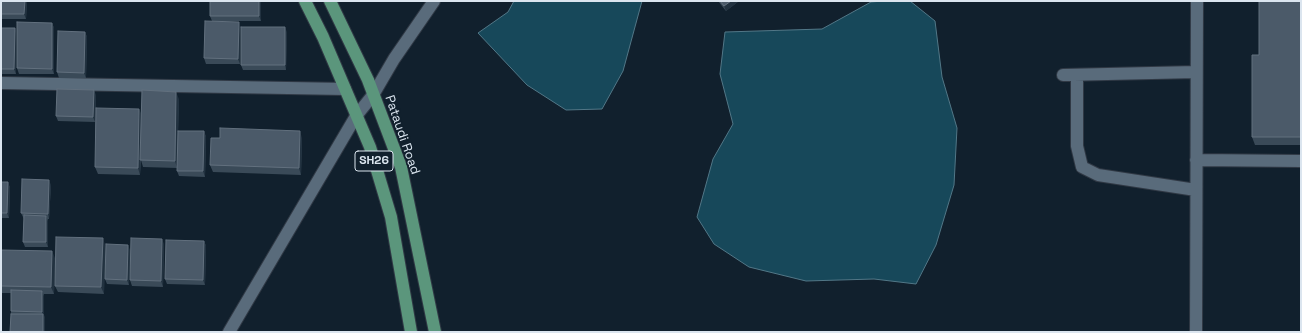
<!DOCTYPE html>
<html>
<head>
<meta charset="utf-8">
<style>
	body { margin:0 }
	#map { position:relative; width:1302px; height:333px; overflow:hidden; background:#11202d; font-family:"Space Grotesk",sans-serif }
	canvas { display:block }
	.frame { position:absolute; inset:0; border:2px solid #dbe5ef; pointer-events:none }
</style>
</head>
<body>
<div id="map">
<canvas width="1302" height="333"></canvas>
<div class="frame"></div>
</div>
<script>
const ctx = document.querySelector('canvas').getContext('2d');
ctx.lineJoin = 'round';
function fillPath(path, color) { ctx.fillStyle = color; ctx.fill(path, 'evenodd'); }
const poly = rows => new Path2D(rows.map(r => 'M' + r).join(''));
function trace(path, color, width, dash) { ctx.strokeStyle = color; ctx.lineWidth = width; ctx.lineCap = dash ? 'butt' : 'round'; ctx.setLineDash(dash || []); ctx.stroke(path); }
function write(font, color, halo, rows, align = 'center') {
  ctx.font = font + ' "Space Grotesk",sans-serif'; ctx.lineWidth = 3.5; ctx.setLineDash([]); ctx.textBaseline = 'middle'; ctx.strokeStyle = halo; ctx.fillStyle = color; for (const [text, x, y, turn = 0] of rows) {
    ctx.save(); ctx.translate(x, y); ctx.rotate((+turn || 0) * Math.PI / 180); ctx.textAlign = isNaN(turn) ? turn : align; if (halo) ctx.strokeText(text, 0, 0); ctx.fillText(text, 0, 0); ctx.restore();
  }
}
const water = poly([
	[514,1,642,1,623,71,602,109,566,110,527,85,478,33,508,12,514,1],
	[883,1,910,1,935,21,942,77,957,128,954,185,936,245,916,284,874,279,806,281,749,267,714,244,697,217,713,159,733,124,720,74,725,32,822,29,871,2,883,1]
]);
fillPath(water, '#17485a');
trace(water, '#527787', 1);
const minor = poly([
	[1063,75,1196,72],
	[1077,75,1077,146,1082,167,1098,175,1196,190],
	[1,83,345,89],
	[1196,160,1301,161],
	[229,332,356,116,373,95,394,59,434,1],
	[1196,332,1197,1]
]);
const major = poly([
	[305,1,323,37,370,147,391,217,411,332],
	[330,1,368,80,401,167,435,332]
]);
trace(minor, '#303945', 14);
trace(major, '#303945', 14);
trace(minor, '#596b7b', 12);
trace(major, '#5b967c', 12);
fillPath(poly([
	[1,1,27,1,26,19,1,19],
	[210,1,261,1,261,21,212,21,210,16],
	[718,1,739,1,726,11],
	[1301,1,1301,145,1255,145,1252,137,1259,55],
	[52,23,54,28,54,74,19,74,17,68],
	[240,27,240,64,206,64,204,58],
	[1,28,15,28,16,33,16,74,1,74],
	[85,32,87,37,86,78,59,78,57,72],
	[287,32,286,70,243,70,241,65],
	[96,95,95,122,58,121,56,116],
	[179,99,177,168,143,167,141,160,140,175,98,174,95,167,142,115],
	[204,131,206,137,205,177,179,176,177,171],
	[302,138,301,175,213,172,210,165],
	[1,182,8,182,10,188,9,218,1,218],
	[51,185,49,219,48,219,48,247,25,247,23,242,24,219,21,213],
	[204,241,206,246,205,285,167,284,165,279],
	[164,244,163,287,132,286,130,280],
	[105,245,104,294,58,292,55,286],
	[1,250,55,258,54,294,44,294,44,315,45,319,45,332,10,332,11,314,11,293,1,293],
	[130,250,129,285,107,284,105,279]
]), '#3a4a58');
fillPath(poly([
	[25,1,27,1,26,19,24,14],
	[259,1,261,1,261,21,259,16],
	[731,1,739,1,726,11,724,6],
	[239,22,240,27,240,64,238,59],
	[52,23,54,28,54,74,52,69],
	[285,27,287,32,286,70,285,65],
	[15,28,16,33,16,74,14,69],
	[85,32,87,37,86,78,84,73],
	[94,90,96,95,95,122,93,117],
	[176,92,179,99,177,168,175,161],
	[139,109,142,115,140,175,138,168],
	[204,131,206,137,205,177,203,171],
	[300,131,302,138,301,175,299,168],
	[49,180,51,185,49,219,48,214],
	[8,182,10,188,9,218,7,213],
	[46,216,48,221,48,247,46,242],
	[103,238,105,245,104,294,101,287],
	[162,239,164,244,163,287,161,281],
	[204,241,206,246,205,285,203,280],
	[128,245,130,250,129,285,127,280],
	[52,251,55,258,54,294,51,287],
	[42,291,44,296,44,315,45,319,45,332,43,332,43,316,42,312]
]), '#223240');
const building = poly([
	[1,1,25,1,24,14,1,14,1,1],
	[210,1,259,1,259,16,210,16,210,1],
	[720,1,731,1,724,6,720,1],
	[1259,1,1301,1,1301,137,1252,137,1252,55,1259,55,1259,1],
	[205,21,239,22,238,59,204,58,205,21],
	[17,22,52,23,52,69,17,68,17,22],
	[241,27,285,27,285,65,241,65,241,27],
	[1,28,15,28,14,69,1,69,1,28],
	[58,31,85,32,84,73,57,72,58,31],
	[57,89,94,90,93,117,56,116,57,89],
	[142,90,176,92,175,161,140,160,142,90],
	[96,108,139,109,138,168,95,167,96,108],
	[220,128,300,131,299,168,210,165,211,138,220,138,220,128],
	[178,131,204,131,203,171,177,171,178,131],
	[22,179,49,180,48,214,21,213,22,179],
	[1,182,8,182,7,213,1,213,1,182],
	[24,215,46,216,46,242,23,242,24,215],
	[56,237,103,238,101,287,55,286,56,237],
	[131,238,162,239,161,281,130,280,131,238],
	[166,240,204,241,203,280,165,279,166,240],
	[106,244,128,245,127,280,105,279,106,244],
	[1,250,52,251,51,287,1,286,1,250],
	[11,290,42,291,42,312,11,311,11,290],
	[11,314,43,314,43,332,10,332,11,314]
]);
fillPath(building, '#4b5a69');
trace(building, '#62707e', 1);
for (const [x, y, w] of [
	[374,161,38]
]) { const box = new Path2D(); box.roundRect(x - w / 2, y - 10, w, 20, 3); ctx.fillStyle = '#11202d'; ctx.fill(box); trace(box, '#dbe5ef', 1); }
write('bold 12px', '#dbe5ef', null, [
	["SH26",374,161]
]);
write('13px', '#dbe5ef', '#11202d', [
	["Pataudi Road",402,135,71]
]);
</script>
</body>
</html>
